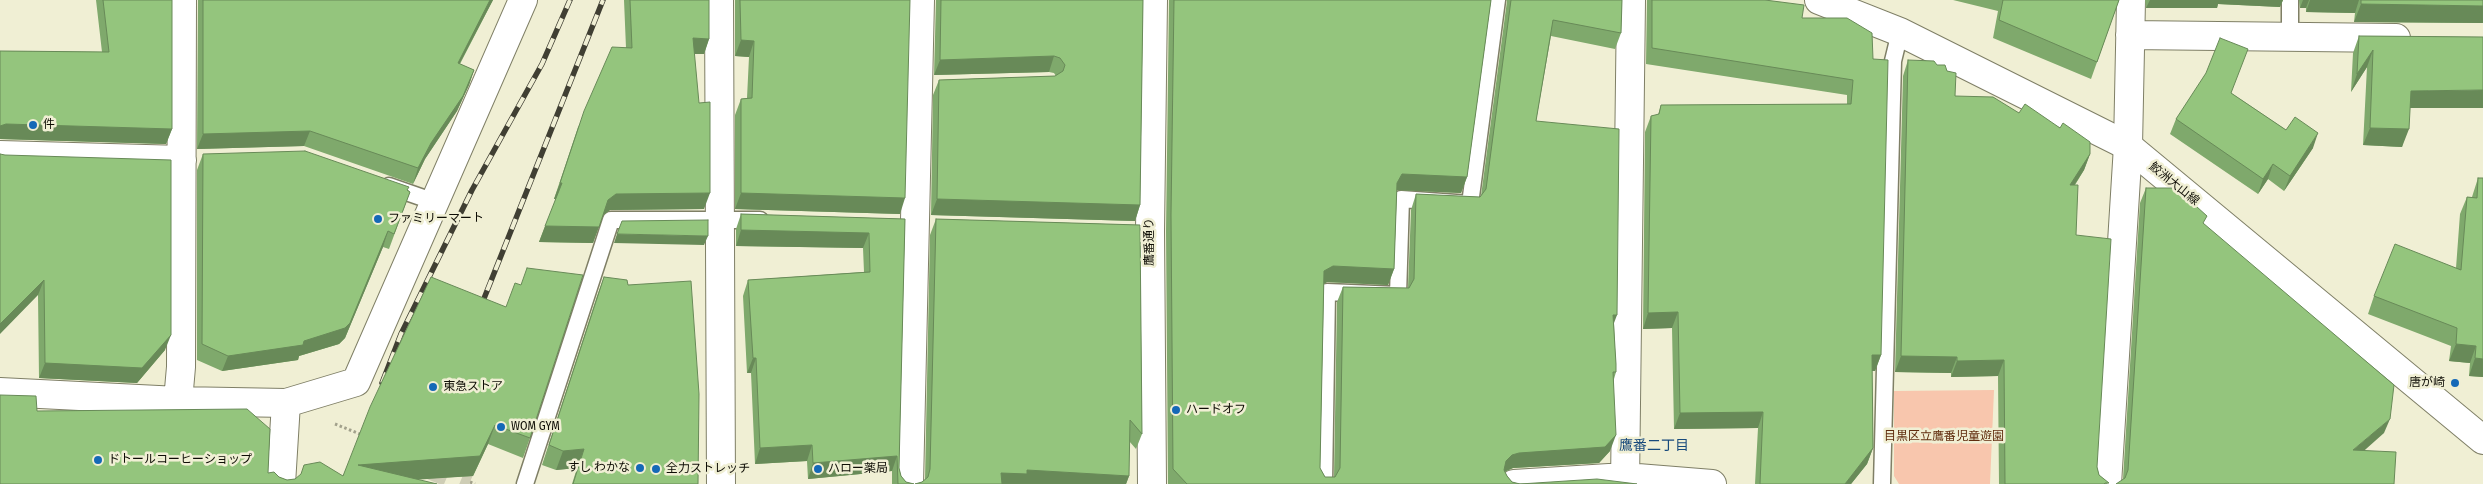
<!DOCTYPE html>
<html>
<head>
<meta charset="utf-8">
<style>
	body { margin:0 }
	canvas { display:block; background:#f0efd4 }
</style>
</head>
<body>
<canvas width="2483" height="484"></canvas>
<script>
const ctx = document.querySelector('canvas').getContext('2d');
ctx.lineJoin = 'round';
function fillPath(path, color) { ctx.fillStyle = color; ctx.fill(path, 'evenodd'); }
const poly = rows => new Path2D(rows.map(r => 'M' + r).join(''));
function trace(path, color, width, dash) { ctx.strokeStyle = color; ctx.lineWidth = width; ctx.lineCap = dash ? 'butt' : 'round'; ctx.setLineDash(dash || []); ctx.stroke(path); }
function write(font, color, halo, rows, align = 'center') {
  ctx.font = font + ' "Fira Sans Condensed","Noto Sans JP",sans-serif'; ctx.lineWidth = 5; ctx.setLineDash([]); ctx.textBaseline = 'middle'; ctx.strokeStyle = halo; ctx.fillStyle = color; for (const [text, x, y, turn = 0] of rows) {
    ctx.save(); ctx.translate(x, y); ctx.rotate((+turn || 0) * Math.PI / 180); ctx.textAlign = isNaN(turn) ? turn : align; if (halo) ctx.strokeText(text, 0, 0); ctx.fillText(text, 0, 0); ctx.restore();
  }
}
fillPath(poly([
	[1994,390,1990,484,1899,484,1894,476,1894,391]
]), '#f8c6ad');
trace(poly([
	[423,462,470,482]
]), '#cecdb5', 28, [28, 14]);
const lane = poly([
	[2290,37,2290,0],
	[389,186,435,202],
	[525,484,611,220,760,220],
	[1324,484,1327,292,1398,295,1401,199,1470,204,1497,0],
	[1882,484,1893,61,1900,32]
]);
const street = poly([
	[719,0,721,484],
	[2130,35,2396,38],
	[0,155,182,160],
	[0,392,178,401,286,403,356,382,523,0],
	[178,401,181,367,182,0],
	[281,484,286,403],
	[909,484,920,0],
	[1514,484,1625,477,1712,484],
	[1625,484,1631,0],
	[2107,484,2128,146,2131,0]
]);
const secondary = poly([
	[1819,0,1900,32,2128,146,2483,440],
	[1152,484,1150,231,1153,0]
]);
trace(lane, '#7f7f66', 19);
trace(street, '#7f7f66', 30);
trace(secondary, '#7f7f66', 30);
trace(poly([
	[335,424,360,434],
	[470,482,475,484]
]), '#a2a18c', 3, [2.5, 2.5]);
trace(lane, '#fff', 16);
trace(street, '#fff', 28);
trace(secondary, '#fff', 28);
const rail = poly([
	[479,311,603,0],
	[382,383,401,334,472,190,542,64,570,0]
]);
trace(rail, '#403f33', 5.5);
trace(rail, '#f0efd4', 4, [11]);
fillPath(poly([
	[96,0,172,0,172,129,166,144,0,139,0,51,102,52],
	[198,0,493,0,460,64,474,70,469,85,457,111,425,159,413,184,304,146,197,149],
	[624,0,709,0,709,39,704,54,694,54,704,209,610,210,602,216,593,243,539,242,556,199,554,199,578,127,626,48],
	[735,0,910,0,900,214,735,209,735,115,741,99,747,98,749,57,735,56],
	[936,0,1143,0,1140,205,1135,221,931,215,933,95,939,80,1056,76,1054,73,1049,72,934,75],
	[1169,0,1491,0,1467,177,1461,193,1397,190,1394,269,1388,285,1327,282,1324,284,1320,468,1325,477,1334,477,1337,302,1343,287,1408,288,1411,210,1416,194,1480,197,1481,196,1507,1,1506,0,1622,0,1621,33,1615,49,1551,36,1536,121,1614,324,1616,372,1614,379,1610,451,1599,463,1513,468,1505,472,1507,476,1512,482,1520,484,1637,484,1168,484,1166,231],
	[1647,0,1765,0,1802,18,1847,18,1881,355,1875,371,1872,371,1873,448,1867,464,1851,484,1755,484,1758,428,1674,429,1672,328,1643,329,1645,132,1651,116,1658,115,1661,105,1847,104,1847,95,1646,64],
	[1953,0,2119,0,2091,79,1993,38,1998,11],
	[2145,0,2283,0,2280,7,2218,4,2217,8,2146,8],
	[2299,0,2483,0,2483,23,2354,22,2355,13,2306,12,2306,8,2300,8],
	[2359,36,2483,37,2410,108,2402,147,2363,145,2367,67,2351,92,2353,53],
	[1908,60,1955,96,2019,113,2090,154,2084,170,2075,185,2076,235,2097,467,2099,475,2108,484,1999,484,1998,376,1951,377,1951,373,1895,372,1903,76],
	[2231,93,2313,148,2284,191,2268,179,2258,194,2170,134,2176,119],
	[0,154,165,350,137,383,39,378,38,295],
	[203,154,408,190,410,192,389,249,383,247,345,338,339,344,299,356,298,360,222,371,197,360,197,170],
	[2478,178,2483,377,2469,376,2470,363,2449,361,2451,346,2368,314,2374,296,2456,268,2460,214,2467,197,2472,197],
	[2146,188,2204,224,2384,433,2123,479,2140,203],
	[741,214,905,219,899,468,901,476,906,482,914,484,892,484,892,471,808,479,807,461,755,464,751,373,747,373,743,296,748,280,864,272,863,248,736,246,736,229],
	[936,219,1140,225,1142,434,1136,449,1129,441,1129,476,1126,484,915,484,922,482,925,480,930,235],
	[431,277,530,438,523,458,488,444,473,476,418,479,0,484,37,411,268,473,287,480,343,476],
	[604,277,628,285,698,484,572,484,577,468,556,470,542,465,597,296]
]), '#7fa96c');
fillPath(poly([
	[490,0,493,0,452,78,458,63],
	[2150,0,2283,0,2280,7,2218,4,2217,8,2146,8],
	[2303,0,2309,0,2306,8,2300,8],
	[2310,0,2359,0,2355,13,2306,12],
	[2361,4,2483,6,2483,23,2354,22],
	[693,38,709,39,704,54,687,54],
	[741,40,754,41,749,57,735,56],
	[2373,50,2367,67,2351,92,2357,74],
	[1054,56,1049,72,934,75,940,60],
	[474,70,469,85,457,111,425,159,413,184,418,168,431,143],
	[2483,90,2483,108,2404,108,2411,91],
	[6,124,172,129,166,144,0,139,0,126],
	[2370,128,2409,129,2402,147,2363,145],
	[310,131,304,146,197,149,203,134],
	[2318,133,2313,148,2284,191,2290,176],
	[2090,154,2084,170,2064,201,2070,185],
	[2273,164,2268,179,2258,194,2263,179],
	[1402,174,1467,177,1461,193,1396,190,1397,183],
	[560,183,562,183,556,199,554,199],
	[710,193,704,209,610,210,602,216,608,200,616,194],
	[741,193,905,198,900,214,735,209],
	[937,199,1140,205,1135,221,931,215],
	[545,226,599,227,593,243,539,242],
	[741,230,869,233,863,248,736,246],
	[388,231,383,247,345,338,339,344,299,356,298,360,222,371,228,356],
	[617,234,708,236,704,245,614,243],
	[1333,266,1394,269,1388,285,1327,282,1318,287,1324,271],
	[44,280,38,295,0,334,0,324],
	[1678,312,1672,328,1643,329,1648,313],
	[1613,315,1617,315,1611,331],
	[171,335,165,350,137,383,39,378,45,363],
	[2456,344,2476,346,2470,363,2449,361],
	[1872,355,1881,355,1875,371,1866,371],
	[1901,356,1957,357,1951,373,1895,372],
	[753,358,756,358,751,373,747,373],
	[2475,358,2483,359,2483,377,2469,376],
	[2004,360,1998,376,1951,377,1957,361],
	[1763,412,1758,428,1674,429,1680,413],
	[2390,419,2384,433,2348,465,2353,450],
	[495,425,488,444,473,476,351,484,358,465],
	[1616,435,1610,451,1599,463,1513,468,1506,471,1500,477,1506,461,1512,455,1519,453],
	[812,445,807,461,755,464,760,448],
	[1873,448,1867,464,1851,484,1845,484],
	[584,449,577,468,556,470,563,451],
	[897,456,892,471,808,479,813,463],
	[1027,470,1129,476,1126,484,997,484,1001,473]
]), '#688a58');
const building = poly([
	[103,0,172,0,172,129,6,124,0,126,0,51,109,52,103,0],
	[203,0,490,0,458,63,474,70,463,96,431,143,418,168,310,131,203,134,203,0],
	[630,0,709,0,709,39,693,38,699,103,710,102,710,193,616,194,608,200,599,227,545,226,562,183,560,183,584,111,612,47,632,48,630,0],
	[740,0,910,0,905,198,741,193,741,99,752,98,754,41,741,40,740,0],
	[941,0,1143,0,1140,205,937,199,939,80,1055,76,1063,71,1065,65,1060,58,1054,56,940,60,941,0],
	[1174,0,1491,0,1467,177,1402,174,1397,183,1394,269,1333,266,1324,271,1320,468,1325,477,1335,477,1340,468,1343,287,1409,288,1414,279,1416,194,1480,197,1486,189,1511,0,1622,0,1621,33,1553,20,1536,121,1619,129,1617,315,1613,315,1616,364,1616,372,1613,372,1616,435,1605,447,1519,453,1512,455,1506,461,1504,470,1507,476,1512,482,1520,484,1597,479,1637,484,1187,484,1173,469,1171,215,1174,0],
	[1652,0,1765,0,1804,5,1802,18,1847,18,1872,33,1873,59,1888,60,1881,355,1872,355,1873,448,1845,484,1760,484,1763,412,1680,413,1678,312,1648,313,1651,116,1659,114,1661,105,1851,104,1853,80,1652,48,1652,0],
	[2003,0,2119,0,2097,62,1999,20,2003,0],
	[2361,0,2483,0,2483,6,2361,4,2361,0],
	[2359,36,2483,37,2483,90,2411,91,2409,129,2370,128,2373,50,2357,74,2359,36],
	[2220,38,2248,49,2231,93,2286,130,2295,117,2318,133,2290,176,2273,164,2263,179,2176,119,2206,73,2220,38],
	[1908,60,1934,61,1937,65,1945,65,1947,71,1956,73,1955,96,1993,97,2019,113,2025,104,2060,128,2063,123,2090,142,2090,154,2070,185,2078,185,2076,235,2111,239,2097,467,2099,475,2109,483,2105,483,2104,484,2005,484,2004,360,1957,361,1957,357,1901,356,1908,60],
	[305,151,409,187,407,190,410,192,394,234,388,231,350,323,345,328,304,341,303,345,228,356,202,344,203,154,305,151],
	[0,154,5,155,171,160,171,335,142,368,45,363,44,280,0,324,0,154],
	[2478,178,2483,178,2483,359,2475,358,2476,346,2456,344,2457,328,2374,296,2395,244,2461,270,2467,197,2477,198,2478,178],
	[2146,188,2176,188,2207,216,2203,223,2394,385,2390,419,2353,450,2396,452,2394,484,2116,484,2125,478,2128,470,2146,188],
	[741,214,905,219,899,468,901,476,906,482,914,484,898,484,897,456,813,463,812,445,760,448,756,358,753,358,748,280,870,272,869,233,741,230,741,214],
	[936,219,1140,225,1142,434,1130,420,1129,476,1027,470,1027,474,1001,473,1002,484,915,484,922,482,928,477,930,469,936,219],
	[708,220,708,236,617,234,622,221,708,220],
	[527,268,583,275,530,438,495,425,480,456,358,465,437,484,0,484,0,395,36,396,37,411,247,409,270,429,268,473,274,472,279,477,287,480,295,479,301,474,304,465,320,462,343,476,370,407,431,277,506,307,515,283,521,285,527,268],
	[604,277,627,280,628,285,691,281,699,394,698,484,573,484,584,449,563,451,549,445,604,277]
]);
fillPath(building, '#94c57d');
trace(building, '#688a58', 1);
for (const [x, y, r, color] of [
	[33,125,5,"#1569b7"],
	[378,219,5,"#1569b7"],
	[2455,383,5,"#1569b7"],
	[433,387,5,"#1569b7"],
	[1176,410,5,"#1569b7"],
	[501,427,5,"#1569b7"],
	[98,460,5,"#1569b7"],
	[640,468,5,"#1569b7"],
	[656,469,5,"#1569b7"],
	[818,469,5,"#1569b7"]
]) { const dot = new Path2D(); dot.arc(x, y, r, 0, 2 * Math.PI); ctx.fillStyle = color; ctx.fill(dot); trace(dot, '#f0efd4', 2); }
write('12px', '#0e0d05', '#f0efd4', [
	["件",43,125],
	["ファミリーマート",388,219],
	["唐が崎",2445,383,"right"],
	["東急ストア",443,387],
	["ハードオフ",1186,410],
	["WOM GYM",511,427],
	["ドトールコーヒーショップ",108,460],
	["すし わかな",630,468,"right"],
	["全力ストレッチ",666,469],
	["ハロー薬局",828,469]
], 'left');
write('12px', '#0e0d05', '#f0efd4', [
	["鮫洲大山線",2174,184,39],
	["鷹番通り",1150,242,-90]
]);
write('12px', '#602d0e', '#f0efd4', [
	["目黒区立鷹番児童遊園",1944,437]
]);
write('14px', '#184a7c', '#f0efd4', [
	["鷹番二丁目",1654,446]
]);
</script>
</body>
</html>
